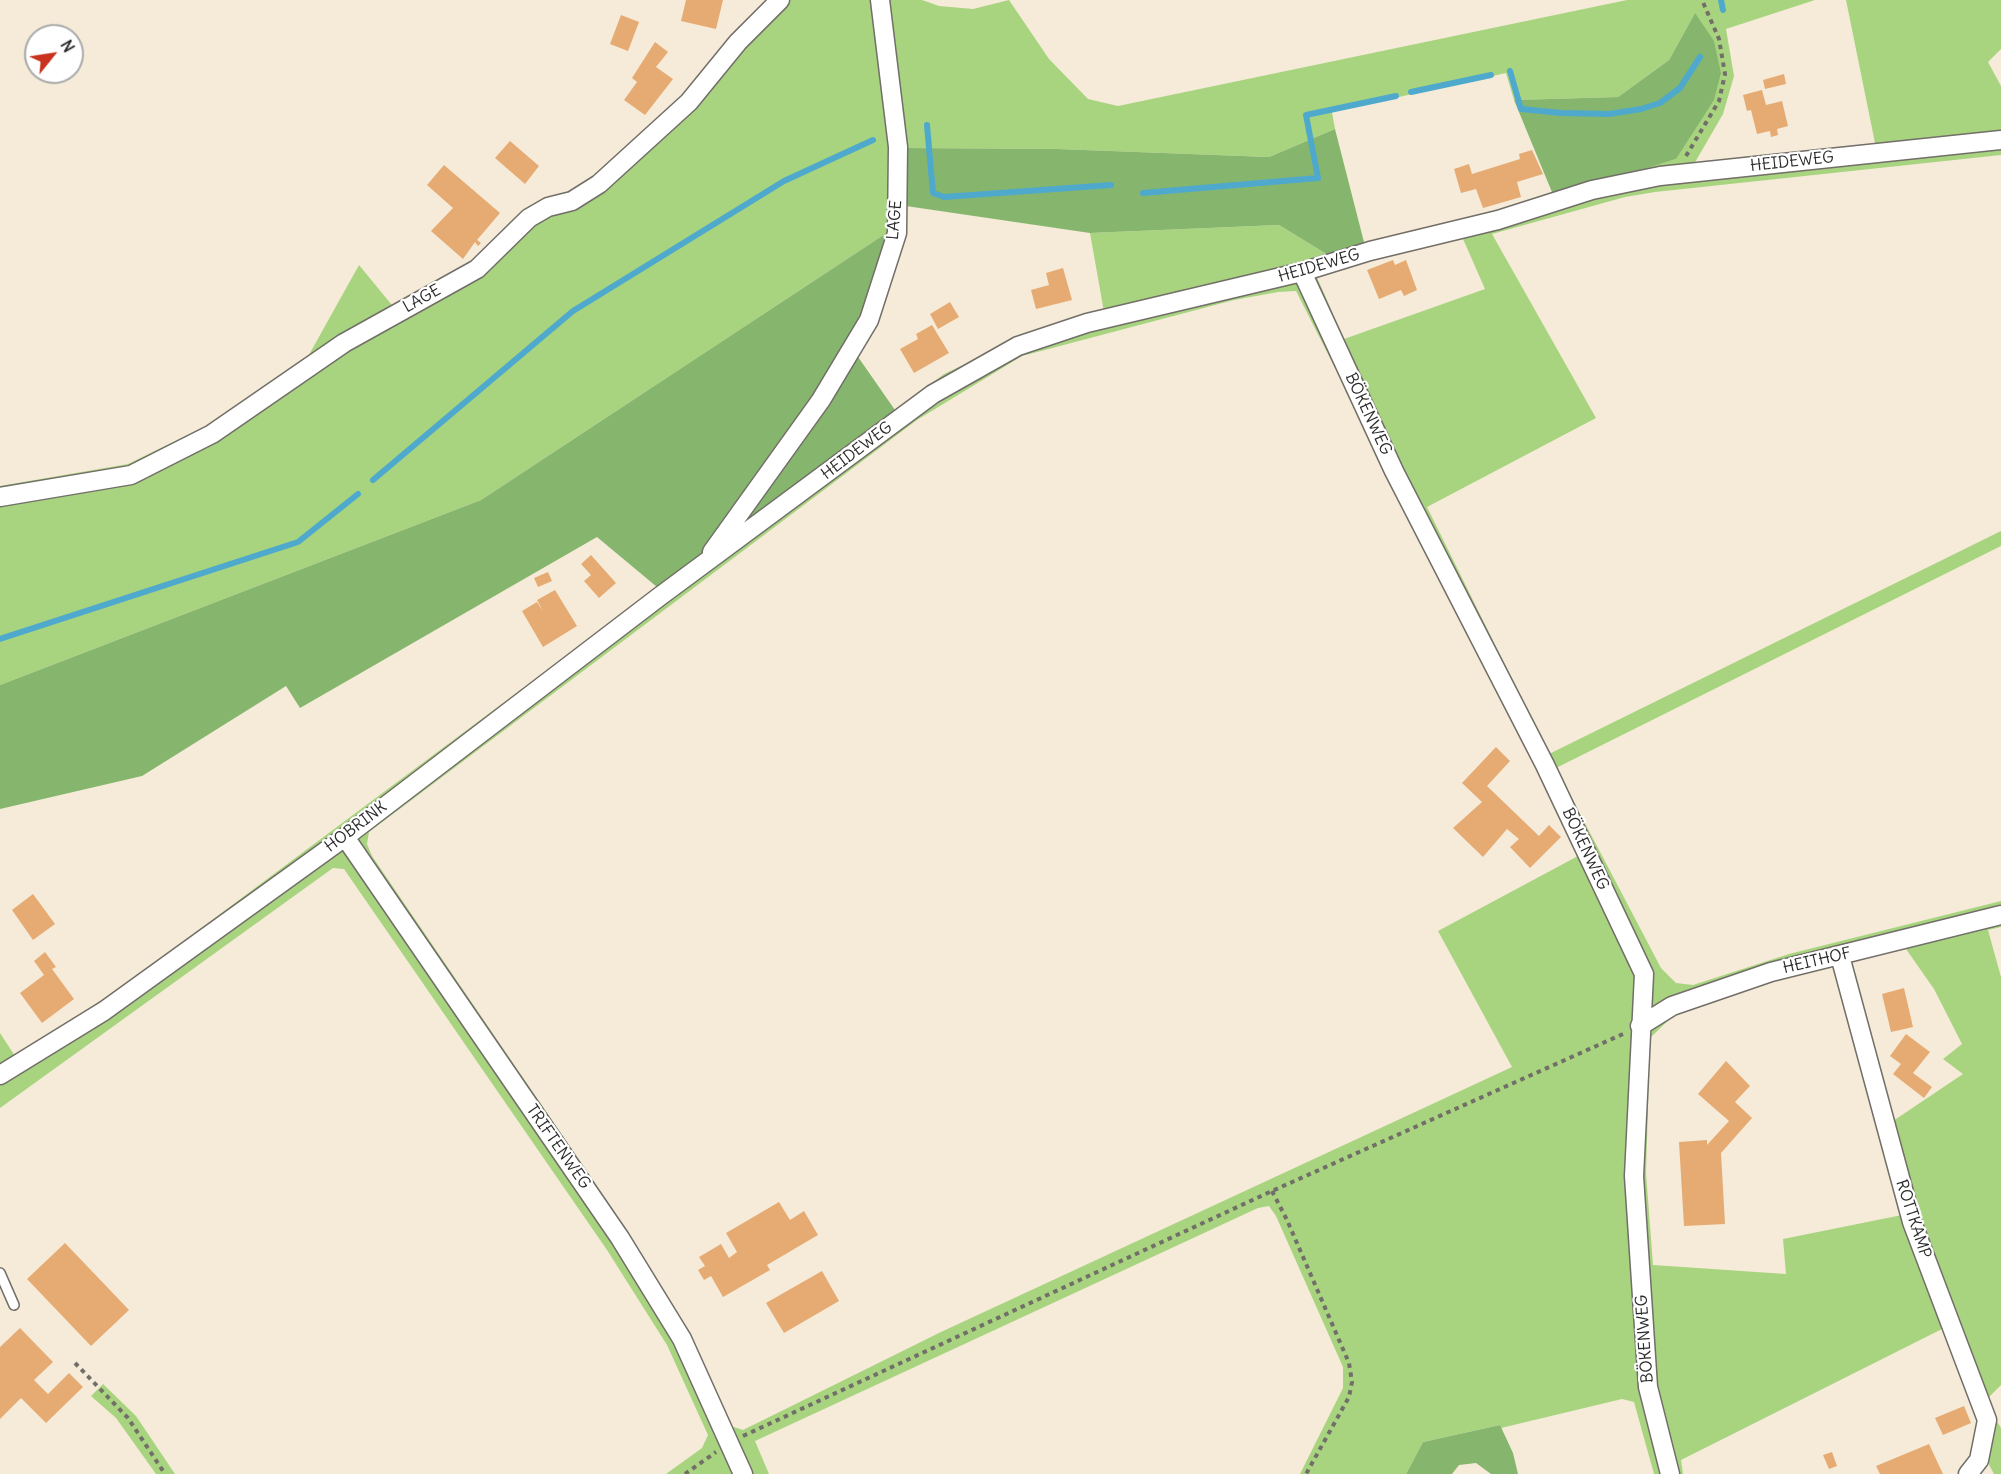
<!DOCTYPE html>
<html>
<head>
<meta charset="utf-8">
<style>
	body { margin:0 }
	#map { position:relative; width:2001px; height:1474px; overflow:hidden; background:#f5ebd8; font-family:Delius,sans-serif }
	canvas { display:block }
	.north { position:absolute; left:24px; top:24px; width:60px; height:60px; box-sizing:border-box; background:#fff; border:2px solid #aaa; border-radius:50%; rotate:60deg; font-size:16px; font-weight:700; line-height:24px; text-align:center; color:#2b2b2b }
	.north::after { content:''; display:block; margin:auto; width:21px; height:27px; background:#c8321e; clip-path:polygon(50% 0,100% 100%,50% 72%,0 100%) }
</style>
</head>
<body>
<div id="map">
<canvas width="2001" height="1474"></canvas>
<div class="north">N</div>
</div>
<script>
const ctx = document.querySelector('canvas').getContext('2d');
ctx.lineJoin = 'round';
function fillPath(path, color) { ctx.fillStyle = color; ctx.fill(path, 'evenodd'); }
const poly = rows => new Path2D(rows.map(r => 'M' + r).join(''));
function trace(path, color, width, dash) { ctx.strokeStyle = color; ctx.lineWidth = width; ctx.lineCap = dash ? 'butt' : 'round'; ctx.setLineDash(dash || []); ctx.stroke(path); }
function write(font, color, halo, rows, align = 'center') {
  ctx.font = font + ' Delius,sans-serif'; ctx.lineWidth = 4.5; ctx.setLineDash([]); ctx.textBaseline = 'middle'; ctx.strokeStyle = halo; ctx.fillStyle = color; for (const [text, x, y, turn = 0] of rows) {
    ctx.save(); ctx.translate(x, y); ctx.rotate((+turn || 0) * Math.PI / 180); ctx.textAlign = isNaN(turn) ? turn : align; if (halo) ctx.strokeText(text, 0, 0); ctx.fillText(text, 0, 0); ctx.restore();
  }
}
fillPath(poly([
	[769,0,922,0,939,6,973,9,1009,0,1049,59,1088,99,1118,106,1627,0,1815,0,1726,29,1734,76,1723,114,1694,164,1876,148,1846,0,2001,0,2001,49,1988,62,2001,86,2001,155,1655,192,1625,197,1492,234,1596,418,1427,507,1549,754,2001,531,2001,546,1556,768,1661,968,1676,983,1693,985,1789,954,2001,901,2001,927,1988,930,2001,977,2001,1385,1985,1401,2001,1428,2001,1474,1994,1474,1978,1444,1983,1420,1946,1327,1681,1460,1683,1474,1654,1474,1634,1402,1622,1399,1501,1428,1500,1425,1423,1442,1406,1474,1300,1474,1343,1388,1343,1367,1276,1216,1269,1206,1258,1208,755,1441,769,1474,666,1474,702,1448,708,1435,667,1345,607,1250,344,869,333,868,0,1108,0,1033,15,1056,125,985,944,374,1018,339,1104,312,1090,233,1279,225,1328,255,1365,246,1369,261,1316,275,1344,339,1485,289,1456,223,1676,159,1695,13,1669,60,1618,97,1514,100,1506,73,1332,112,1335,129,1269,157,1058,149,908,148,904,235,882,236,481,500,0,685,0,486,128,464,210,424,305,362,359,265,396,310,473,265,571,197,680,104,731,37],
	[1296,291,1516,724,1578,856,1438,931,1512,1067,941,1332,743,1430,731,1426,683,1329,628,1232,372,856,367,844,369,832,917,420,1022,356,1234,300,1278,292],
	[1906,949,1934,989,1962,1044,1943,1059,1963,1074,1893,1121,1902,1215,1783,1239,1786,1274,1653,1265,1646,1173,1650,1038,1676,1013,1780,976],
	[103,1384,136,1416,175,1474,156,1474,116,1418,91,1396]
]), '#a8d480');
fillPath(poly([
	[1695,13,1714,41,1721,73,1714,100,1676,159,1554,197,1514,100,1618,97,1669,60],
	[1335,129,1365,246,1328,255,1279,225,1090,233,906,206,907,148,1058,149,1269,157],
	[904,235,856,354,895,410,657,587,597,537,300,708,286,686,142,776,0,809,0,685,481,500,882,236],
	[1500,1425,1513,1453,1518,1474,1491,1474,1476,1463,1459,1465,1452,1474,1406,1474,1423,1442]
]), '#86b66e');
trace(poly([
	[1721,0,1723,10],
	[1510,71,1521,109,1561,113,1609,114,1641,109,1660,103,1680,88,1700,57],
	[1411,92,1491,75],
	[927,125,933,193,944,197,1111,185],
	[1143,193,1318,178,1306,115,1396,96],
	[373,480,573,311,784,181,873,140],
	[0,639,298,542,358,494]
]), '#4ea9cc', 6);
fillPath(poly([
	[686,0,723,0,716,29,681,21],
	[621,15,639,22,628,51,610,44],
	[655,42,668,52,656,67,673,79,645,115,624,100,637,82,632,78],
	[1784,74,1786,84,1765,89,1763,80],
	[1762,90,1766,105,1782,101,1788,126,1777,129,1778,135,1771,137,1770,131,1757,134,1751,110,1747,111,1743,95],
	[510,141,539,166,525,184,495,158],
	[1532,150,1543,174,1517,182,1521,197,1483,208,1476,189,1461,193,1454,169,1469,164,1472,174,1520,159,1519,154],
	[444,165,500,213,477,240,481,243,478,246,475,242,463,259,431,231,453,208,427,185],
	[1393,260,1395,265,1406,260,1417,290,1404,296,1401,290,1379,299,1367,270],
	[1063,268,1072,300,1036,309,1031,290,1049,285,1046,273],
	[950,302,959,317,938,329,930,314],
	[932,325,949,353,914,373,900,349,918,339,916,334],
	[591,555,616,583,599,598,584,581,591,575,581,564],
	[548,572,552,581,538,587,534,578],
	[555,590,577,626,543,647,522,611,537,602,543,611,537,600],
	[1496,747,1510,761,1487,786,1539,836,1549,825,1561,837,1530,868,1510,847,1519,839,1507,829,1483,857,1453,828,1482,802,1462,783],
	[33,894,55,924,33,940,12,910],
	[45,952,56,967,52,969,74,999,42,1023,20,993,44,975,34,961],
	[1904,988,1913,1027,1891,1032,1882,994],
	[1906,1034,1930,1052,1913,1073,1932,1087,1924,1098,1893,1074,1901,1064,1890,1056],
	[1726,1061,1750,1086,1735,1102,1752,1118,1721,1153,1725,1224,1684,1226,1679,1142,1707,1140,1707,1145,1729,1121,1698,1094],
	[779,1202,790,1220,804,1211,818,1235,767,1265,770,1270,723,1297,711,1276,704,1280,698,1270,705,1266,699,1257,721,1244,729,1258,737,1252,726,1233],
	[65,1243,129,1310,91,1346,27,1279],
	[822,1271,839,1301,784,1333,766,1303],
	[20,1328,53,1362,34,1380,48,1394,69,1373,83,1387,46,1423,21,1398,0,1419,0,1347],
	[1964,1406,1971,1423,1943,1435,1935,1418],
	[1929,1444,1943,1474,1880,1474,1876,1466],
	[1832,1452,1837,1466,1829,1469,1823,1455]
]), '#e6ab73');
const service = poly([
	[0,1273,14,1305]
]);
const minor = poly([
	[1302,272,1394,471,1545,765,1644,974,1634,1176,1648,1387,1670,1474],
	[0,497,131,475,212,434,344,343,477,269,529,218,548,207,572,201,599,184,689,102,738,42,780,0],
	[712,552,821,400,869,320,897,233,898,147,880,0],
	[345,837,620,1238,682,1339,743,1474],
	[1840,956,1912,1222,1987,1420,1979,1460,1968,1474],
	[1640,1026,1672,1006,1771,972,2001,915],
	[0,1075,104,1011,345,837,659,597,933,394,1018,346,1087,323,1302,272,1370,251,1498,220,1592,190,1660,176,2001,140]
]);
trace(service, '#726e68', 12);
trace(minor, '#726e68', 21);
trace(poly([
	[1686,156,1719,101,1725,74,1719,39,1702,0],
	[1272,1191,1287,1220,1349,1363,1352,1382,1349,1397,1306,1474],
	[75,1363,128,1418,165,1474],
	[743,1436,1272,1191,1623,1034],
	[685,1474,716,1452]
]), '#726e68', 4, [4.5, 4.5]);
trace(service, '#fff', 9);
trace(minor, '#fff', 18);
write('16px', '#2b2b2b', '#fff', [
	["HEIDEWEG",1792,162,-6],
	["LAGE",895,220,-85],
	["HEIDEWEG",1319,266,-16],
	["LAGE",422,299,-29],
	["BÖKENWEG",1368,414,65],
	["HEIDEWEG",857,451,-37],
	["HOBRINK",356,827,-37],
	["BÖKENWEG",1585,849,65],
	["HEITHOF",1817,961,-13],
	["TRIFTENWEG",558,1147,55],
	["ROTTKAMP",1913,1219,72],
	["BÖKENWEG",1645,1339,-94]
]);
</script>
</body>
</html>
